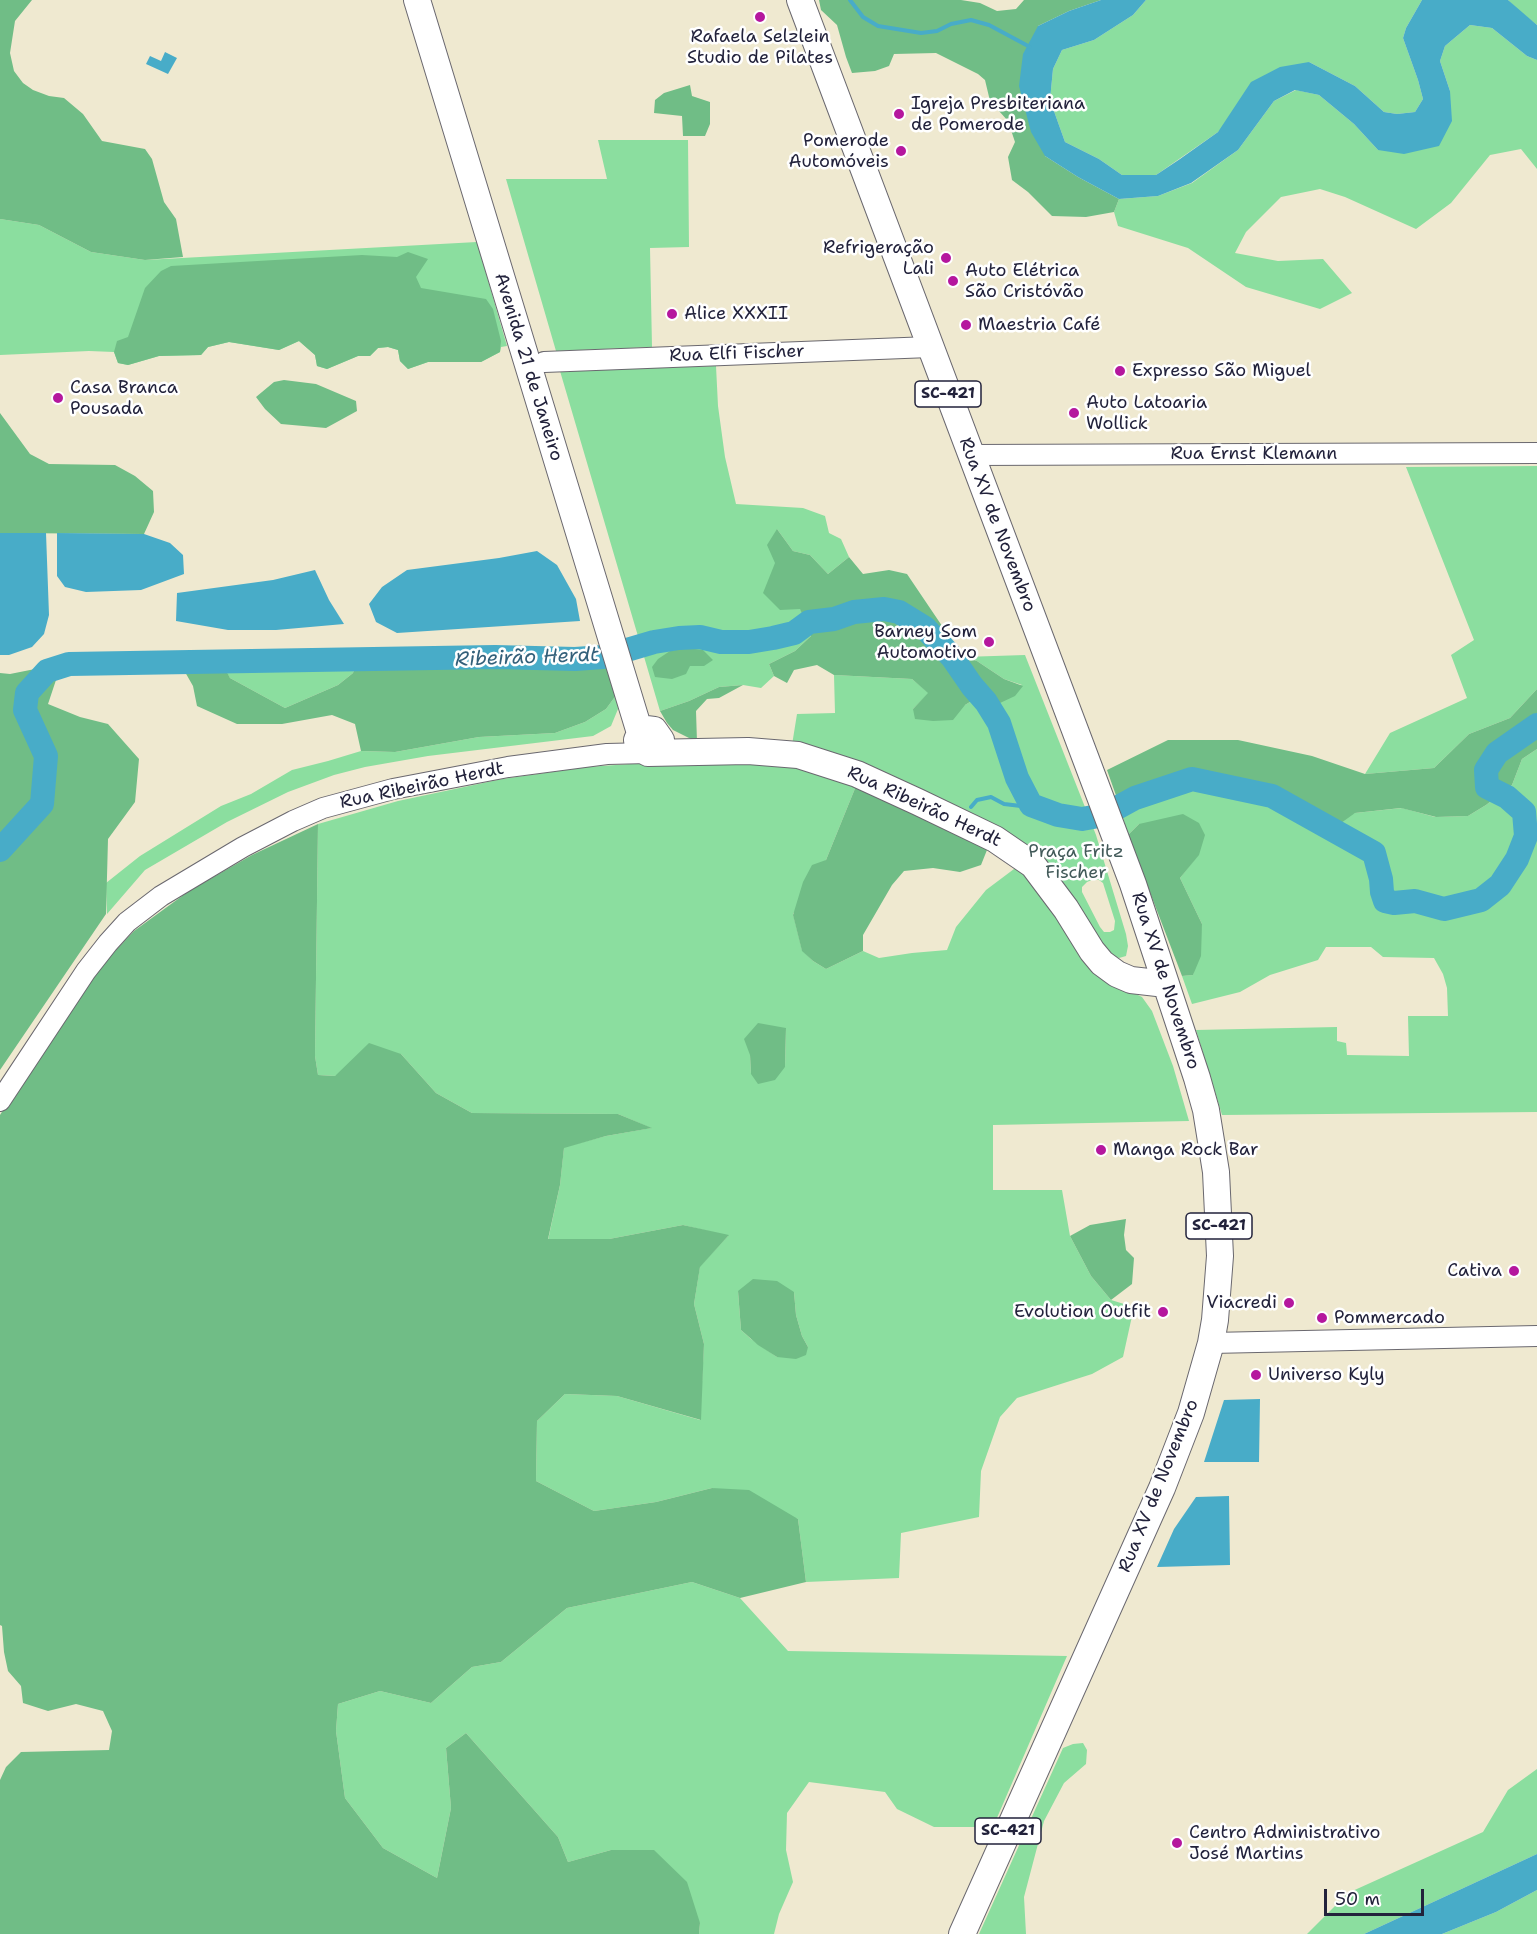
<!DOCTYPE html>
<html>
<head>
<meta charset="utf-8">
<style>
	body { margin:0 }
	#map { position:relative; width:1537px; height:1934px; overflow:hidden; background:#efe9d0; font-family:"Shantell Sans",sans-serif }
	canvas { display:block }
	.scale { position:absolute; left:1324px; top:1889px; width:100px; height:27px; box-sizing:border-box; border:3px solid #22223b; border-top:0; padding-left:8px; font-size:18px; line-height:21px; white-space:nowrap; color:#22223b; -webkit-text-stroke:4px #fff; paint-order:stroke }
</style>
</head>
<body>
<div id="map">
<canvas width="1537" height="1934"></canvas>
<div class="scale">50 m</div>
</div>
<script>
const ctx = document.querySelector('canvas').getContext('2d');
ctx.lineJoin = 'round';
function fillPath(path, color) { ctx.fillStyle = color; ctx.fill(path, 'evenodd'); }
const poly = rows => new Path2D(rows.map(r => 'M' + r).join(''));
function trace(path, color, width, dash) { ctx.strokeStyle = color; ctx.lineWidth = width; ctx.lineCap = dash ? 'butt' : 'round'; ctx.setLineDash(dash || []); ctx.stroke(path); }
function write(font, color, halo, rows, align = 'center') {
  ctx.font = font + ' "Shantell Sans",sans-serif'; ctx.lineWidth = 5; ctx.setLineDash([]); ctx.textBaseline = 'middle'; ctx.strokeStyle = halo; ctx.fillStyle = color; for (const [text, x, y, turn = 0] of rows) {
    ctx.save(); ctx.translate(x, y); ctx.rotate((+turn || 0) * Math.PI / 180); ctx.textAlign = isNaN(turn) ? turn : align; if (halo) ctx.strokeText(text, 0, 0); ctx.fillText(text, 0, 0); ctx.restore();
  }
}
fillPath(poly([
	[1146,0,1422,0,1406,28,1403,38,1418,80,1423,99,1415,112,1397,114,1384,112,1355,86,1309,62,1218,132,1156,175,1122,175,1099,159,1065,142,1050,100,1053,69,1062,50,1094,40,1133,15],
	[1508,0,1537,0,1537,25,1518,10],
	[1470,25,1492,28,1527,56,1537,60,1537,169,1521,149,1490,155,1451,203,1416,229,1345,197,1320,189,1281,197,1246,232,1235,253,1278,261,1323,259,1352,293,1320,309,1246,287,1188,248,1118,226,1114,212,1119,199,1158,196,1192,183,1238,150,1274,101,1296,90,1319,95,1354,124,1378,150,1450,91,1440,61,1445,46],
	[598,140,688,140,689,247,650,248,652,347,556,351,506,179,607,179],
	[0,219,39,225,91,252,145,260,477,242,507,346,501,347,500,352,481,362,428,362,408,369,400,361,398,350,388,347,378,348,370,356,358,356,327,369,317,366,315,355,299,341,279,350,229,342,208,347,201,355,159,356,128,365,118,363,114,352,89,351,0,355],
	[716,366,718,406,725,457,736,504,803,508,825,516,829,533,841,539,849,557,828,574,810,555,793,551,777,529,800,608,811,636,795,651,769,664,774,676,761,688,743,685,719,687,689,701,660,711,560,371],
	[1537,466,1537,689,1510,718,1469,734,1434,768,1365,774,1390,733,1467,698,1451,655,1474,640,1406,467],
	[1025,655,1096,835,1126,934,1128,946,1126,956,1119,958,1109,954,1043,860,1030,847,967,815,792,745,797,714,835,713,834,675,912,679,929,693,913,709,965,705,988,691,1022,685,1004,679,977,661,963,657],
	[1094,879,1099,880,1103,883,1115,921,1114,930,1110,932,1104,932,1100,927,1082,892,1082,887,1087,882],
	[357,661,353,673,338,685,285,708,230,678,221,663],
	[617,694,618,709,611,726,593,736,428,756,365,767,334,775,288,792,227,822,145,870,107,914,106,883,140,856,221,806,251,794,292,770,328,761,361,751,395,752,479,737,555,733,585,722,606,709],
	[1537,749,1537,1112,1222,1115,1196,1030,1337,1027,1337,1041,1346,1043,1347,1055,1409,1056,1408,1016,1448,1016,1447,988,1443,974,1434,958,1383,957,1371,947,1326,947,1318,960,1270,975,1240,992,1192,1004,1182,976,1193,975,1202,924,1180,878,1198,855,1139,824,1128,835,1119,804,1186,777,1209,778,1271,790,1300,805,1317,821,1355,813,1402,808,1435,817,1468,816,1486,805,1512,785,1522,759],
	[659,762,786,762,856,786,826,860,793,914,802,950,813,961,826,969,863,951,879,958,912,953,947,950,956,927,986,890,1018,866,1118,985,1142,997,1152,1011,1173,1066,1189,1121,993,1125,993,1190,1062,1190,1070,1236,1091,1276,1111,1300,1134,1307,1123,1357,1092,1374,1017,1398,1000,1417,981,1471,979,1517,901,1533,899,1578,806,1582,798,1519,712,1488,656,1502,594,1511,536,1481,537,1421,565,1394,617,1396,700,1420,704,1344,694,1304,700,1266,728,1236,683,1225,609,1239,548,1240,560,1185,564,1147,606,1136,651,1128,618,1114,472,1113,436,1093,401,1054,335,1076,318,1075,315,1056,318,824,398,801,502,779,587,767],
	[786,1028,785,1067,751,1074,750,1055],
	[738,1291,794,1292,796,1315,802,1336,808,1347,777,1357,751,1339,741,1330],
	[692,1582,740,1598,788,1651,1067,1656,993,1827,934,1827,897,1809,885,1792,809,1782,787,1813,786,1850,793,1882,779,1914,774,1934,699,1934,700,1923,611,1850,568,1862,558,1837,466,1733,446,1748,451,1808,437,1878,383,1848,345,1798,336,1731,338,1704,380,1691,431,1703,472,1667,501,1662,567,1608],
	[1083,1743,1087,1750,1086,1764,1064,1783,1044,1821,1024,1897,1026,1934,979,1934,1063,1748,1073,1744],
	[1537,1769,1537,1854,1364,1934,1307,1934,1348,1893,1483,1832,1508,1790],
	[1537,1890,1537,1934,1442,1934,1496,1912]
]), '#8bde9f');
fillPath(poly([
	[0,0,32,0,15,21,10,53,14,71,23,83,33,90,49,96,64,98,83,114,102,141,145,149,152,159,164,202,176,219,183,257,145,260,91,252,39,225,0,219],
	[819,0,961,0,980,3,997,11,1016,9,1024,0,1101,0,1069,11,1038,26,1045,156,1078,177,1119,199,1114,212,1086,217,1052,216,1028,192,1012,180,1008,157,1015,142,1008,121,990,101,985,80,978,74,936,53,894,54,889,66,875,71,852,73,846,57,837,25,821,10],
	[690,85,692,96,710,102,710,124,705,136,683,136,682,116,654,113,655,100,664,93],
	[408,252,428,259,416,277,421,288,486,299,493,309,501,341,500,352,481,362,428,362,408,369,400,361,398,350,388,347,378,348,370,356,358,356,327,369,317,366,315,355,299,341,279,350,229,342,208,347,201,355,159,356,128,365,118,363,114,352,117,341,128,337,145,288,161,271,171,266,362,255,397,257],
	[284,380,316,384,356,401,357,411,326,428,281,424,265,409,256,397,274,382],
	[0,413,30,454,49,464,115,465,135,476,153,491,154,512,144,534,0,533],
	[777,529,793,551,810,555,828,574,849,557,863,574,889,570,907,574,963,657,977,661,1004,679,1023,686,1015,696,1000,703,988,691,965,705,953,720,933,721,915,719,913,709,928,693,912,679,834,675,817,665,794,670,787,683,774,676,769,664,795,651,811,636,800,609,780,610,763,593,775,563,767,545],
	[603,646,617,694,606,709,585,722,555,733,479,737,395,752,361,751,355,724,332,715,282,724,237,724,197,706,193,686,181,665,192,656,218,655,230,678,285,708,338,685,353,673,357,661,389,653,478,649,523,654],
	[687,648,703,650,713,660,704,666,690,666,686,674,672,679,655,677,652,667,658,659,670,651],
	[55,665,58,674,48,704,80,717,108,724,139,759,135,802,108,839,106,914,0,1070,0,673,10,674],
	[743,685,719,698,707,699,696,711,697,742,673,730,667,723,660,711,689,701,719,687],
	[1537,689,1537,749,1522,759,1512,785,1486,805,1468,816,1436,817,1401,808,1355,813,1334,828,1317,821,1300,805,1271,790,1209,778,1186,777,1119,804,1107,770,1168,740,1238,740,1312,756,1365,774,1434,768,1469,734,1510,718],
	[856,786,959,833,987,850,981,865,960,872,933,868,904,871,892,885,863,935,863,951,826,969,813,961,802,951,793,915,803,882,812,865,826,860],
	[1183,814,1199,823,1205,835,1199,855,1180,878,1202,924,1201,956,1193,975,1182,976,1128,835,1139,824],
	[318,824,315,1056,318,1075,335,1076,369,1043,401,1054,436,1093,472,1113,618,1114,652,1128,606,1136,564,1148,560,1185,548,1239,609,1239,683,1225,729,1235,700,1267,694,1304,704,1344,701,1420,617,1396,565,1394,537,1421,536,1481,594,1511,656,1502,712,1488,749,1490,798,1519,806,1582,740,1598,692,1582,567,1608,501,1662,472,1667,431,1703,380,1691,338,1704,336,1731,345,1798,383,1848,437,1878,451,1808,446,1748,466,1733,558,1837,568,1862,611,1850,654,1850,687,1882,700,1923,699,1934,0,1934,0,1780,6,1767,21,1752,109,1750,112,1731,103,1711,76,1704,48,1711,23,1703,21,1686,8,1671,4,1652,2,1626,0,1625,0,1115,81,987,134,931,189,891,252,855],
	[758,1023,786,1028,785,1067,775,1080,758,1084,751,1074,750,1055,744,1039],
	[1126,1219,1124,1235,1126,1250,1134,1258,1132,1284,1111,1300,1091,1276,1070,1236,1090,1225],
	[753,1279,777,1281,794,1292,796,1315,802,1336,808,1347,806,1355,796,1359,777,1357,758,1345,741,1330,738,1291]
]), '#70bd86');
fillPath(poly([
	[1101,0,1146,0,1133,15,1094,40,1062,50,1053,69,1050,100,1065,142,1099,159,1122,175,1156,175,1180,159,1218,132,1251,82,1280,67,1309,62,1355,86,1384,112,1397,114,1415,112,1423,99,1418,80,1403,38,1406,28,1422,0,1508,0,1537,25,1537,60,1527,56,1492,28,1470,25,1445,46,1440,61,1450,91,1452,121,1439,146,1404,154,1378,150,1354,124,1319,95,1295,90,1274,101,1238,150,1191,183,1158,196,1119,199,1078,177,1045,156,1031,132,1019,86,1023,54,1038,26,1069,11],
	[165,52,177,58,168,74,146,64,150,56,161,61],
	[0,533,46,533,49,615,44,634,32,647,9,655,0,655],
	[57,533,144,534,170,543,183,555,184,574,141,590,86,592,65,587,57,576],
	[537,551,557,565,576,599,580,621,397,633,376,622,369,604,382,587,407,570,499,558],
	[315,570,329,600,344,624,276,630,228,630,176,621,177,593,273,580],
	[1260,1399,1259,1462,1204,1462,1224,1400],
	[1229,1496,1230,1565,1157,1567,1174,1529,1196,1497],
	[1537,1854,1537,1890,1496,1912,1442,1934,1364,1934]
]), '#48acc8');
trace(poly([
	[850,0,863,17,878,26,921,33,937,31,951,24,971,20,989,25,1030,47],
	[971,807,977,800,991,797,1004,804,1021,806,1031,805]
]), '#48acc8', 4);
trace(poly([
	[0,850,42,804,46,756,25,710,27,693,47,671,69,664,495,657,575,659,603,657,654,642,679,638,700,637,721,642,749,642,773,638,794,633,809,622,834,619,854,612,884,609,899,612,925,628,952,657,972,686,986,702,999,723,1017,778,1031,805,1058,815,1082,819,1104,815,1135,798,1192,779,1272,796,1374,853,1381,879,1382,892,1385,901,1394,903,1415,901,1444,909,1481,900,1500,885,1517,859,1526,836,1524,812,1507,797,1487,787,1486,770,1497,753,1537,725]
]), '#48acc8', 24);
const minor = poly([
	[544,362,930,347],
	[971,455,1537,453],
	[0,1101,86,971,108,943,127,922,161,896,243,847,293,821,323,808,393,789,508,767,607,754,648,753],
	[1211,1343,1537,1336]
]);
const major = poly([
	[417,0,640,733],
	[800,0,1133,884,1197,1078,1206,1110,1216,1172,1220,1256,1215,1320,1211,1343,1191,1413,1162,1488,962,1934],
	[648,753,656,751,661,740,654,730,646,729,640,733,637,740,638,747,648,753,748,751,798,755,857,774,918,802,995,839,1033,865,1066,909,1092,951,1102,963,1117,974,1131,980,1166,984]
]);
trace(minor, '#6a686f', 22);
trace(major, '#6a686f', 28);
trace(minor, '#fff', 20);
trace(major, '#fff', 26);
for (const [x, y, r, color] of [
	[760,17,6,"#b5179e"],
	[899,114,6,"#b5179e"],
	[901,151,6,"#b5179e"],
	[946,258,6,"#b5179e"],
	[953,281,6,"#b5179e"],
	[672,314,6,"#b5179e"],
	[966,325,6,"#b5179e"],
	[1120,371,6,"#b5179e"],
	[58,398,6,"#b5179e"],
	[1074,413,6,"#b5179e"],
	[989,642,6,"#b5179e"],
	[1101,1150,6,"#b5179e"],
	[1514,1271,6,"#b5179e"],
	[1289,1303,6,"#b5179e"],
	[1163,1312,6,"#b5179e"],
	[1322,1318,6,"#b5179e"],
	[1256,1375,6,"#b5179e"],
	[1177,1843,6,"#b5179e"]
]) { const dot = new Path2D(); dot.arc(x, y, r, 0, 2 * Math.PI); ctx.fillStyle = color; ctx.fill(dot); trace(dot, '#fff', 2); }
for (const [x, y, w] of [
	[948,394,66],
	[1219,1226,66],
	[1008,1831,66]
]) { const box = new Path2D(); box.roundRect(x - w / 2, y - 13, w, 26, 4.5); ctx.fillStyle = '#fff'; ctx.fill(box); trace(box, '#22223b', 1.5); }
write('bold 16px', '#22223b', null, [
	["SC-421",948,394],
	["SC-421",1219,1226],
	["SC-421",1008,1831]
]);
write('18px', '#22223b', '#fff', [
	["Rafaela Selzlein",760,37,"center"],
	["Studio de Pilates",760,58,"center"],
	["Igreja Presbiteriana",911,104],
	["de Pomerode",911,125],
	["Pomerode",889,141,"right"],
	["Automóveis",889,162,"right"],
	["Refrigeração",934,248,"right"],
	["Lali",934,269,"right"],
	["Auto Elétrica",965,271],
	["São Cristóvão",965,292],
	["Alice XXXII",684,314],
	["Maestria Café",978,325],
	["Expresso São Miguel",1132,371],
	["Casa Branca",70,388],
	["Pousada",70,409],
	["Auto Latoaria",1086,403],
	["Wollick",1086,424],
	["Barney Som",977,632,"right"],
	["Automotivo",977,653,"right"],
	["Manga Rock Bar",1113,1150],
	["Cativa",1502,1271,"right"],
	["Viacredi",1277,1303,"right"],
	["Evolution Outfit",1151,1312,"right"],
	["Pommercado",1334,1318],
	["Universo Kyly",1268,1375],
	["Centro Administrativo",1189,1833],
	["José Martins",1189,1854]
], 'left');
write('18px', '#22223b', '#fff', [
	["Rua Elfi Fischer",737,354,-2],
	["Avenida 21 de Janeiro",528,367,73],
	["Rua Ernst Klemann",1254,454],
	["Rua XV de Novembro",997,525,69],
	["Rua Ribeirão Herdt",422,786,-12],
	["Rua Ribeirão Herdt",924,807,25],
	["Rua XV de Novembro",1165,981,72],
	["Rua XV de Novembro",1159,1486,-68]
]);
write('18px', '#425a59', '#fff', [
	["Praça Fritz",1076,852],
	["Fischer",1076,873]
]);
write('italic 20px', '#33607a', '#fff', [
	["Ribeirão Herdt",527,658,-2]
]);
</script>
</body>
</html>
